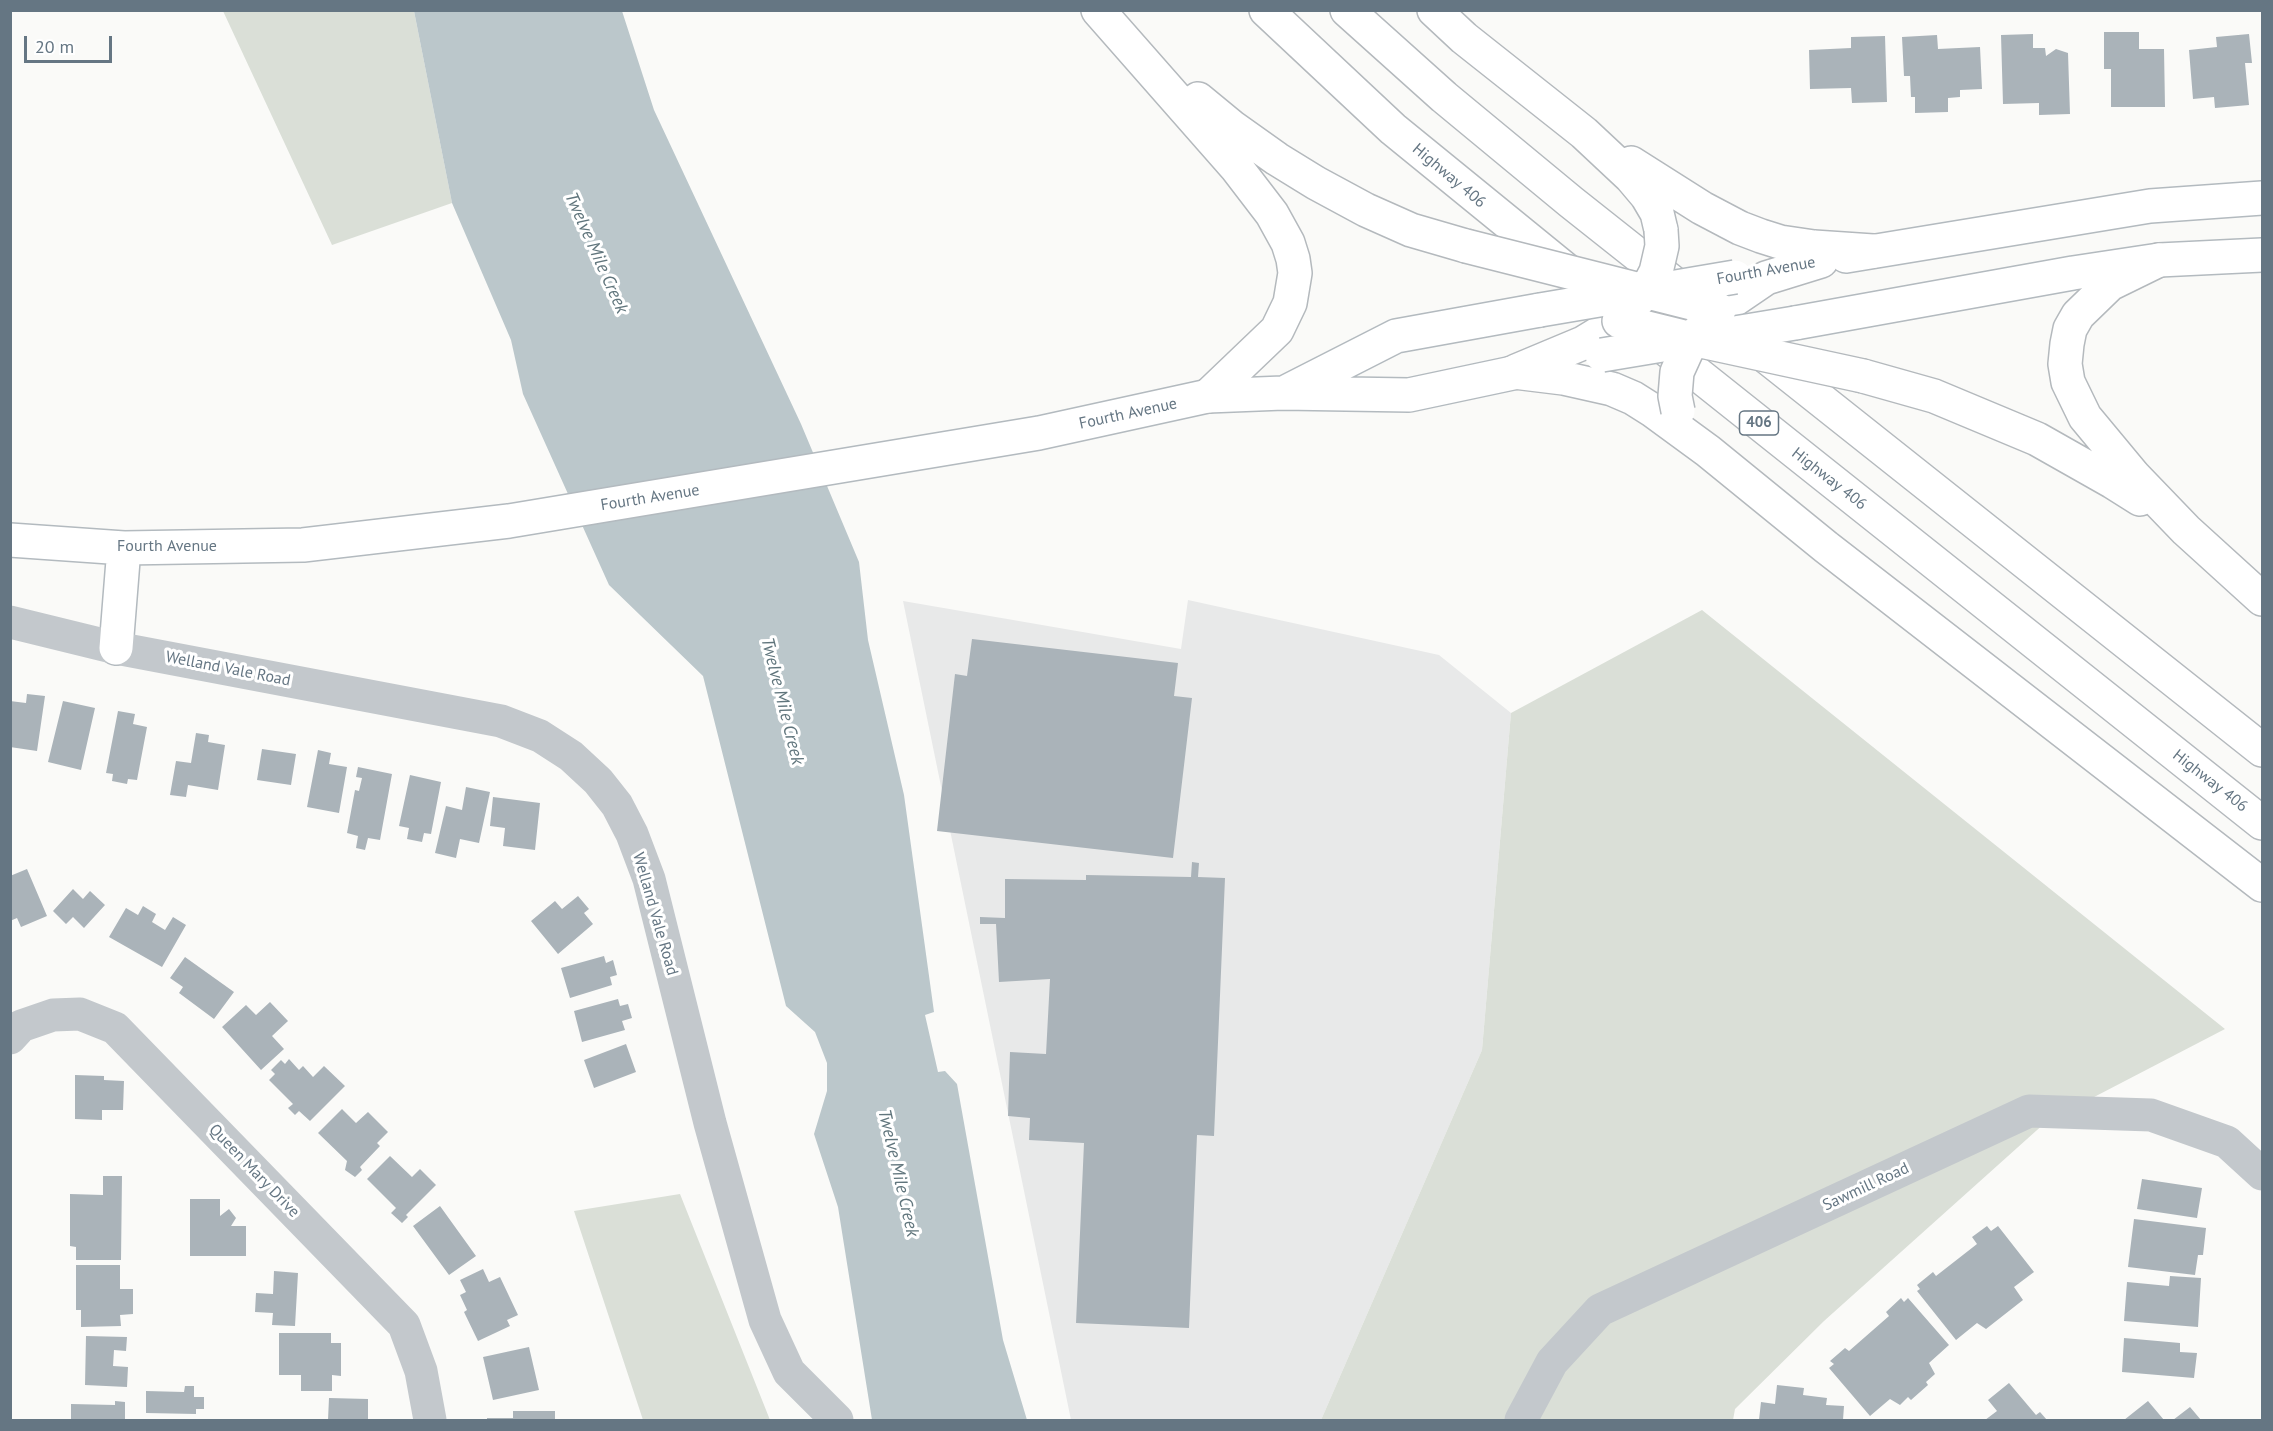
<!DOCTYPE html>
<html>
<head>
<meta charset="utf-8">
<style>
	body { margin:0 }
	#map { position:relative; width:2273px; height:1431px; overflow:hidden; background:#fafaf8; font-family:"PT Sans",sans-serif }
	canvas { display:block }
	.frame { position:absolute; inset:0; border:12px solid #657683; pointer-events:none }
	.scale { position:absolute; left:24px; top:36px; width:88px; height:27px; box-sizing:border-box; border:3px solid #657683; border-top:0; padding-left:8px; font-size:18px; line-height:21px; white-space:nowrap; color:#657683; -webkit-text-stroke:4px #fff; paint-order:stroke }
</style>
</head>
<body>
<div id="map">
<canvas width="2273" height="1431"></canvas>
<div class="frame"></div>
<div class="scale">20 m</div>
</div>
<script>
const ctx = document.querySelector('canvas').getContext('2d');
ctx.lineJoin = 'round';
function fillPath(path, color) { ctx.fillStyle = color; ctx.fill(path, 'evenodd'); }
const poly = rows => new Path2D(rows.map(r => 'M' + r).join(''));
function trace(path, color, width, dash) { ctx.strokeStyle = color; ctx.lineWidth = width; ctx.lineCap = dash ? 'butt' : 'round'; ctx.setLineDash(dash || []); ctx.stroke(path); }
function write(font, color, halo, rows, align = 'center') {
  ctx.font = font + ' "PT Sans",sans-serif'; ctx.lineWidth = 6; ctx.setLineDash([]); ctx.textBaseline = 'middle'; ctx.strokeStyle = halo; ctx.fillStyle = color; for (const [text, x, y, turn = 0] of rows) {
    ctx.save(); ctx.translate(x, y); ctx.rotate((+turn || 0) * Math.PI / 180); ctx.textAlign = isNaN(turn) ? turn : align; if (halo) ctx.strokeText(text, 0, 0); ctx.fillText(text, 0, 0); ctx.restore();
  }
}
fillPath(poly([
	[1188,600,1439,655,1511,713,1482,1050,1321,1420,1071,1420,903,601,1181,649]
]), '#e8e9e9');
fillPath(poly([
	[223,11,414,11,452,203,332,245],
	[1702,610,2225,1029,2046,1122,1824,1321,1735,1409,1733,1420,1321,1420,1482,1050,1511,713],
	[680,1194,770,1420,643,1420,574,1211]
]), '#dadfd7');
fillPath(poly([
	[414,11,622,11,654,110,801,424,859,562,868,640,904,795,934,1012,925,1015,938,1072,945,1071,957,1084,1003,1340,1027,1420,872,1420,838,1207,814,1134,827,1091,827,1063,815,1032,786,1006,703,676,609,585,523,394,511,340,452,203]
]), '#bbc7cb');
fillPath(poly([
	[2104,32,2139,32,2139,49,2164,49,2165,107,2111,107,2111,69,2104,69],
	[2033,34,2033,48,2045,48,2046,56,2056,49,2068,53,2070,114,2039,115,2039,103,2003,104,2001,35],
	[2249,34,2252,63,2245,63,2249,105,2215,108,2214,97,2193,99,2189,50,2217,47,2216,37],
	[1937,35,1938,49,1980,47,1982,89,1960,90,1960,97,1948,98,1948,112,1915,113,1915,97,1911,97,1910,76,1904,76,1902,37],
	[1885,36,1887,102,1852,103,1851,88,1810,89,1809,50,1851,48,1851,37],
	[972,639,1178,663,1174,696,1192,698,1173,858,937,831,955,674,967,676],
	[27,694,45,696,37,751,10,747,10,701,26,703],
	[63,701,95,708,81,770,48,762],
	[118,711,135,714,133,724,147,727,137,780,128,779,127,784,112,781,113,774,106,773],
	[196,733,209,735,208,742,225,745,218,790,188,785,186,797,170,795,176,761,191,763],
	[262,749,296,754,291,785,257,780],
	[318,750,331,753,329,764,347,767,339,813,307,807],
	[358,767,392,774,380,840,368,838,365,850,356,848,358,836,347,833,355,790,359,791,362,778,356,777],
	[410,775,441,782,431,834,424,833,422,842,407,839,409,828,399,826],
	[466,787,490,792,479,843,460,839,456,858,435,853,446,806,462,810],
	[493,797,540,803,535,850,503,846,505,828,490,826],
	[1192,862,1199,863,1198,877,1225,878,1214,1136,1197,1135,1189,1328,1076,1323,1084,1143,1029,1140,1030,1118,1008,1116,1010,1052,1046,1054,1050,979,999,982,996,924,980,924,980,917,1005,918,1005,879,1086,880,1086,875,1191,877],
	[27,869,47,916,21,927,17,918,10,921,10,876],
	[73,889,83,899,90,891,105,905,84,928,73,917,66,924,53,911],
	[578,896,589,909,584,913,593,924,558,954,531,921,555,901,562,909],
	[143,906,156,914,152,922,165,930,173,917,186,925,162,967,109,937,126,908,138,915],
	[604,956,606,963,613,960,617,975,610,977,612,985,570,998,561,968],
	[185,957,234,992,214,1019,179,993,183,987,170,978],
	[618,999,620,1006,628,1004,632,1018,622,1021,625,1030,582,1042,574,1011],
	[270,1002,288,1021,272,1036,284,1049,261,1070,222,1027,246,1005,256,1015],
	[626,1044,636,1072,594,1088,584,1060],
	[289,1059,299,1070,303,1066,313,1077,324,1066,345,1086,310,1121,299,1111,295,1115,288,1108,293,1104,269,1080,275,1074,271,1070,281,1060,285,1064],
	[75,1075,104,1076,104,1080,124,1081,123,1110,102,1110,102,1120,75,1119],
	[342,1109,356,1123,368,1112,388,1132,377,1143,380,1146,360,1167,362,1170,355,1177,345,1170,347,1161,318,1133],
	[390,1156,412,1177,420,1169,436,1185,406,1215,408,1217,402,1223,391,1213,396,1208,367,1179],
	[103,1176,122,1176,121,1260,76,1260,76,1247,70,1246,70,1194,103,1195],
	[2142,1179,2202,1188,2197,1218,2137,1209],
	[190,1199,220,1199,220,1216,229,1209,236,1218,231,1226,246,1226,246,1256,190,1256],
	[440,1206,476,1256,449,1275,413,1226],
	[2134,1219,2206,1228,2203,1255,2198,1255,2195,1275,2128,1267],
	[1987,1226,1991,1231,1998,1226,2034,1272,2014,1287,2023,1300,1986,1329,1977,1323,1956,1340,1917,1291,1920,1289,1917,1285,1933,1272,1936,1276,1977,1244,1972,1237],
	[76,1265,120,1265,120,1289,133,1289,133,1314,120,1315,121,1326,81,1327,81,1310,76,1310],
	[483,1269,489,1282,500,1277,518,1315,507,1320,510,1326,478,1341,464,1312,467,1310,460,1295,466,1292,460,1280],
	[274,1271,298,1273,295,1326,272,1325,273,1313,255,1312,256,1293,273,1294],
	[2170,1276,2201,1278,2198,1327,2124,1321,2127,1282,2169,1286],
	[1901,1298,1904,1302,1908,1298,1949,1345,1929,1363,1935,1374,1926,1382,1928,1385,1911,1400,1908,1397,1900,1405,1890,1399,1870,1416,1829,1368,1834,1364,1830,1361,1845,1348,1849,1351,1889,1316,1886,1312],
	[279,1333,331,1333,331,1343,341,1343,341,1376,332,1375,332,1391,301,1391,301,1375,279,1375],
	[86,1336,127,1337,126,1351,114,1350,113,1366,128,1367,127,1387,85,1385],
	[2124,1338,2180,1343,2180,1352,2197,1353,2194,1378,2122,1372],
	[529,1347,539,1390,493,1400,483,1357],
	[2009,1383,2036,1415,2040,1412,2047,1420,1985,1420,1997,1411,1988,1400],
	[1777,1385,1804,1388,1803,1395,1827,1398,1826,1405,1844,1406,1843,1420,1759,1420,1761,1402,1775,1404],
	[185,1386,194,1386,194,1397,204,1397,204,1409,196,1409,196,1414,146,1413,146,1391,184,1392],
	[329,1398,368,1399,368,1420,328,1420],
	[115,1401,125,1402,125,1420,71,1420,71,1404,115,1405],
	[2148,1401,2164,1420,2124,1420],
	[2190,1407,2201,1420,2173,1420],
	[513,1411,555,1411,555,1420,487,1420,487,1418,513,1418]
]), '#aab3b9');
const secondary = poly([
	[1846,256,2150,206,2262,198],
	[1795,323,2073,273,2159,260,2262,255],
	[1288,391,1396,336,1540,310],
	[10,540,124,548,303,545,509,521,1039,433,1208,396,1283,393,1409,395,1541,367],
	[116,648,124,548]
]);
const highway = poly([
	[1098,10,1236,167,1272,214,1288,243,1293,259,1295,273,1290,303,1277,330,1208,396],
	[1266,10,1393,129,1571,274],
	[1347,10,1444,97,1571,202,1677,286],
	[1434,10,1464,38,1584,133,1631,177,1647,196,1657,213,1661,230],
	[1198,99,1232,127,1277,159,1316,183,1366,210,1411,230,1466,246],
	[1631,163,1702,208,1740,228,1761,236,1780,242,1814,247,1873,251],
	[2159,260,2110,284,2078,315,2070,329,2067,344,2065,364,2068,382,2085,417,2134,476,2186,530,2262,599],
	[1719,310,1766,278,1821,261],
	[1661,345,2262,823],
	[1758,350,2262,750],
	[1516,371,1583,343,1619,321],
	[1514,372,1563,378,1612,389,1633,398,1652,410,1708,451,1826,547,2262,885],
	[1863,376,1934,396,2037,439,2113,482,2140,499]
]);
trace(secondary, '#b3babf', 36);
trace(highway, '#b4b9bd', 36);
trace(poly([
	[10,622,116,648,501,721,540,736,571,756,598,781,617,805,632,834,649,879,710,1123,765,1320,789,1372,837,1420],
	[10,1038,21,1026,53,1015,80,1014,115,1028,404,1325,421,1371,430,1420],
	[1521,1420,1552,1362,1600,1310,2029,1111,2151,1115,2227,1142,2262,1174]
]), '#c3c8cc', 33);
trace(secondary, '#fff', 33);
trace(highway, '#fff', 33);
const secondaryBridge = poly([
	[1540,310,1735,277],
	[1602,355,1795,323]
]);
const highwayBridge = poly([
	[1661,230,1662,246,1656,272,1646,291,1619,321,1692,339,1863,376],
	[1466,246,1719,310],
	[1678,411,1675,396,1677,372,1692,339,1705,324]
]);
trace(secondaryBridge, '#b3babf', 36, []);
trace(highwayBridge, '#b4b9bd', 36, []);
trace(secondaryBridge, '#fff', 33);
trace(highwayBridge, '#fff', 33);
for (const [x, y, w] of [
	[1759,423,39]
]) { const box = new Path2D(); box.roundRect(x - w / 2, y - 12, w, 24, 4.5); ctx.fillStyle = '#fff'; ctx.fill(box); trace(box, '#657683', 1.5); }
write('bold 15px', '#657683', null, [
	["406",1759,423]
]);
write('16px', '#657683', '#fff', [
	["Highway 406",1449,176,40],
	["Fourth Avenue",1766,271,-10],
	["Fourth Avenue",1128,414,-12],
	["Highway 406",1829,479,38],
	["Fourth Avenue",650,498,-9],
	["Fourth Avenue",167,546],
	["Welland Vale Road",228,669,11],
	["Highway 406",2210,781,38],
	["Welland Vale Road",655,914,74],
	["Queen Mary Drive",254,1171,46],
	["Sawmill Road",1866,1187,-25]
]);
write('italic 18px', '#60757c', '#fff', [
	["Twelve Mile Creek",596,253,66],
	["Twelve Mile Creek",782,701,76],
	["Twelve Mile Creek",898,1173,77]
]);
</script>
</body>
</html>
